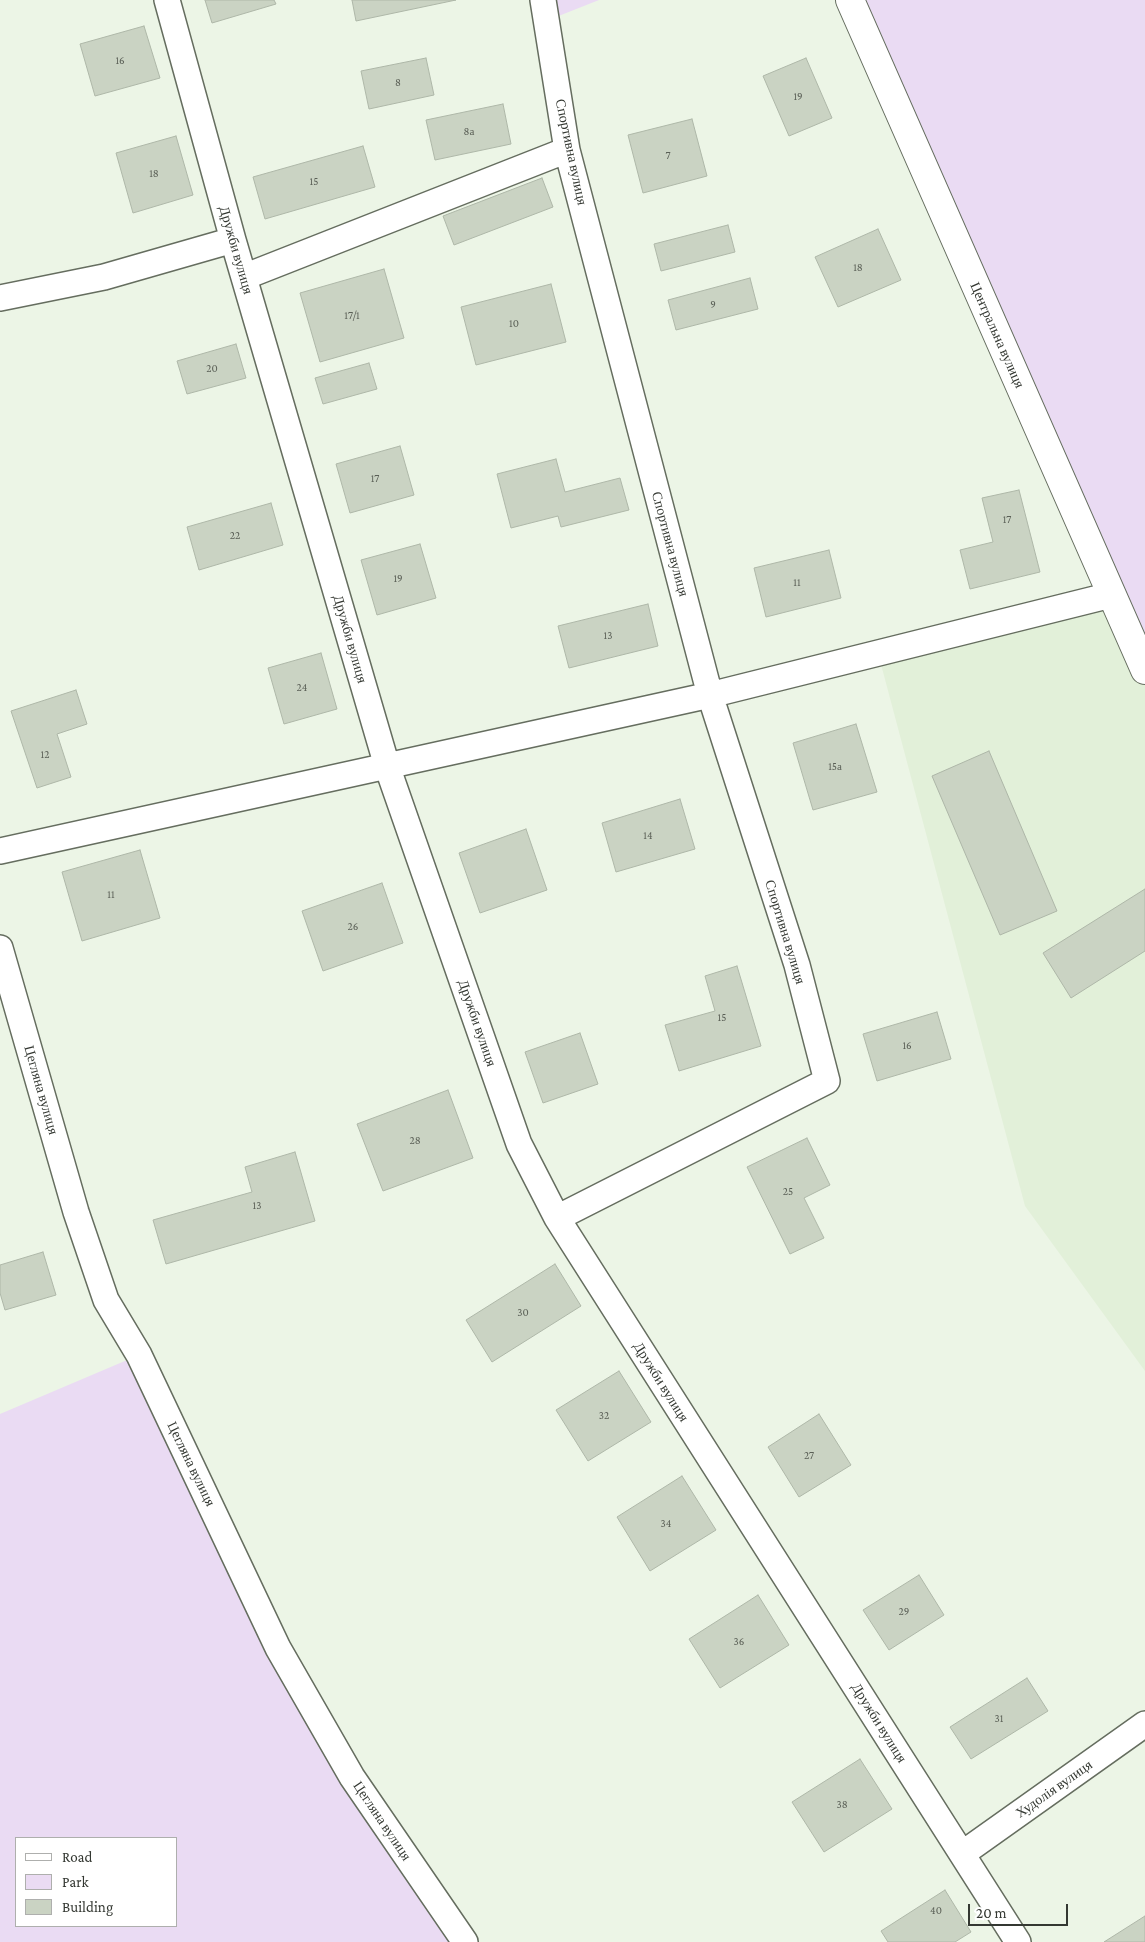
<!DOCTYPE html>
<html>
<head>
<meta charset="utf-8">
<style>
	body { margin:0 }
	#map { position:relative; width:1145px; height:1942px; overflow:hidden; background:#ecf5e6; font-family:"Crimson Pro",serif }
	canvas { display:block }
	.legend { position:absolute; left:15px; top:1837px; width:162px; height:90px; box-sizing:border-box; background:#fff; border:1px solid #aeafad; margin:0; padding:6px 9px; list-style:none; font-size:15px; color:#343832 }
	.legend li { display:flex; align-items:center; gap:10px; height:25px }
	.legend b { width:25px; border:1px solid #aeafad }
	.scale { position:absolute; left:968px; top:1904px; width:100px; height:22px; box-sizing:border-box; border:2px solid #343832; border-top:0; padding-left:6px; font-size:15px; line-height:18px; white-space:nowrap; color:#343832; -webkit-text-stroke:4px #fff; paint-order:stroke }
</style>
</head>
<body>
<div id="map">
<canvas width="1145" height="1942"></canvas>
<ul class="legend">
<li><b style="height:6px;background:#fff"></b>Road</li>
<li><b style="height:14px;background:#eadbf3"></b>Park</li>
<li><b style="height:14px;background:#cad3c3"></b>Building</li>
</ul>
<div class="scale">20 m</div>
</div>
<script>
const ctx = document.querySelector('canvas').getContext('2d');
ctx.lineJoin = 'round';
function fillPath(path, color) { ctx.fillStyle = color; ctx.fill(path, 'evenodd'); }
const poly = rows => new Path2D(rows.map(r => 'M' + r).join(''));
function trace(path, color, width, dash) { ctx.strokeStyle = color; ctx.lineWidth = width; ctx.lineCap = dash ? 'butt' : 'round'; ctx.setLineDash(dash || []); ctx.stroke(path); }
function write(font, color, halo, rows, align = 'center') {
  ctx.font = font + ' "Crimson Pro",serif'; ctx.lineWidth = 4; ctx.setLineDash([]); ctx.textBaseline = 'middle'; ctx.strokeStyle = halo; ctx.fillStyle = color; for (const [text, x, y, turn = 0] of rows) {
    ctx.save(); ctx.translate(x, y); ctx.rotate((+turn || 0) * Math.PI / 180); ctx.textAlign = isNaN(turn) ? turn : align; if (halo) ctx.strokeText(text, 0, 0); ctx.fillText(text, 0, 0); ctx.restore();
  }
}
fillPath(poly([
	[1111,595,1145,670,1145,1371,1025,1206,878,653]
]), '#e2f0d9');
fillPath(poly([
	[543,0,599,0,546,21],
	[850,0,1145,0,1145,670],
	[139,1355,278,1648,465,1942,0,1942,0,1414],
	[16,1838,176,1838,176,1926,16,1926]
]), '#eadbf3');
const building = poly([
	[205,0,274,0,276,4,212,23,205,0],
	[352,0,456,0,356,21,352,0],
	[144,26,160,78,95,96,80,44,144,26],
	[426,58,434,95,369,109,361,71,426,58],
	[806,58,832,118,789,136,763,76,806,58],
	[503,104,511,144,435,160,426,120,503,104],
	[692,119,707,176,643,193,628,135,692,119],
	[176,136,193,195,133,213,116,153,176,136],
	[363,146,375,187,265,219,253,177,363,146],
	[542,178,553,207,454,245,443,216,542,178],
	[728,225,735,252,661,271,654,244,728,225],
	[878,229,901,280,838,307,815,257,878,229],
	[384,269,404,338,320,362,300,293,384,269],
	[750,278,758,309,676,330,668,300,750,278],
	[551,284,566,342,476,365,461,307,551,284],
	[236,344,246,378,187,394,177,361,236,344],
	[369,363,377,389,323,404,315,378,369,363],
	[400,446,414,495,350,513,336,464,400,446],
	[556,459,565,492,620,478,629,510,561,527,558,516,511,528,497,474,556,459],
	[1019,490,1040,572,970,589,960,550,993,542,982,498,1019,490],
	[271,503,283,545,199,570,187,527,271,503],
	[420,544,436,598,377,615,361,560,420,544],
	[829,550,841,598,766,617,754,568,829,550],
	[648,604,658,646,569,668,558,626,648,604],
	[321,653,337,709,284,724,268,668,321,653],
	[76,690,87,724,57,734,71,777,37,788,11,711,76,690],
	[856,724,877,792,813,810,793,743,856,724],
	[989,751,1057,911,1000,935,932,776,989,751],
	[680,799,695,849,616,872,602,823,680,799],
	[526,829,547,890,480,913,459,853,526,829],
	[140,850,160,918,82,941,62,872,140,850],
	[382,883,403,943,323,971,302,911,382,883],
	[1145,889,1145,951,1071,998,1043,953,1145,889],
	[737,966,761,1046,679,1071,665,1025,715,1011,705,976,737,966],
	[937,1012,951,1059,877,1081,863,1034,937,1012],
	[580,1033,598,1084,543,1103,525,1052,580,1033],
	[448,1090,473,1158,383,1191,357,1124,448,1090],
	[807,1138,830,1185,804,1198,824,1238,790,1254,747,1167,807,1138],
	[295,1152,315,1221,166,1264,153,1220,252,1192,245,1167,295,1152],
	[43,1252,56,1295,5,1310,0,1293,0,1265,43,1252],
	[555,1264,581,1306,492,1362,466,1320,555,1264],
	[619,1371,651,1422,588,1461,556,1410,619,1371],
	[819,1414,851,1465,799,1497,768,1447,819,1414],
	[682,1476,716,1530,650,1571,617,1517,682,1476],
	[919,1575,944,1615,889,1650,863,1610,919,1575],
	[758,1595,789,1645,720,1688,689,1639,758,1595],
	[1027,1678,1048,1711,971,1759,950,1727,1027,1678],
	[860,1759,892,1809,824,1852,792,1802,860,1759],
	[945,1890,971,1932,955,1942,888,1942,881,1931,945,1890],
	[1145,1916,1145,1942,1104,1942,1145,1916]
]);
fillPath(building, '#cad3c3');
trace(building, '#aeb7a8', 1);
const street = poly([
	[167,0,233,240,387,766,519,1144,557,1218,1018,1942],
	[543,0,567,150,710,695,797,965,827,1081,557,1218],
	[244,277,567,150],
	[0,298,104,277,233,240],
	[0,851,710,695,1111,595],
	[0,948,76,1212,106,1300,139,1355,278,1648,352,1777,465,1942],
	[962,1854,1145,1724]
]);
const secondary = poly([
	[850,0,1145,670]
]);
trace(street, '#656d5f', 28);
trace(secondary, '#656d5f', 30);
trace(street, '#fff', 25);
trace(secondary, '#fff', 28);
write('11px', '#5a5f56', null, [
	["16",120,61],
	["8",398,83],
	["19",798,97],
	["8а",469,132],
	["7",668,156],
	["18",154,174],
	["15",314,182],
	["18",858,268],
	["9",713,305],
	["17/1",352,316],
	["10",514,324],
	["20",212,369],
	["17",375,479],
	["17",1007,520],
	["22",235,536],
	["19",398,579],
	["11",797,583],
	["13",608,636],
	["24",302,688],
	["12",45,755],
	["15а",835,767],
	["14",648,836],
	["11",111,895],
	["26",353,927],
	["15",722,1018],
	["16",907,1046],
	["28",415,1141],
	["25",788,1192],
	["13",257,1206],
	["30",523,1313],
	["32",604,1416],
	["27",809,1456],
	["34",666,1524],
	["29",904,1612],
	["36",739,1642],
	["31",999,1719],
	["38",842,1805],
	["40",936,1911]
]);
write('14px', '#343832', '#fff', [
	["Спортивна вулиця",571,152,78],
	["Дружби вулиця",236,250,74],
	["Центральна вулиця",997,335,66],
	["Спортивна вулиця",670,544,75],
	["Дружби вулиця",350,639,74],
	["Спортивна вулиця",785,932,73],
	["Дружби вулиця",477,1023,71],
	["Цегляна вулиця",41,1090,74],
	["Дружби вулиця",661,1382,58],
	["Цегляна вулиця",191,1464,64],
	["Дружби вулиця",879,1723,58],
	["Худолія вулиця",1054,1789,-35],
	["Цегляна вулиця",382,1821,56]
]);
</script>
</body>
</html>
